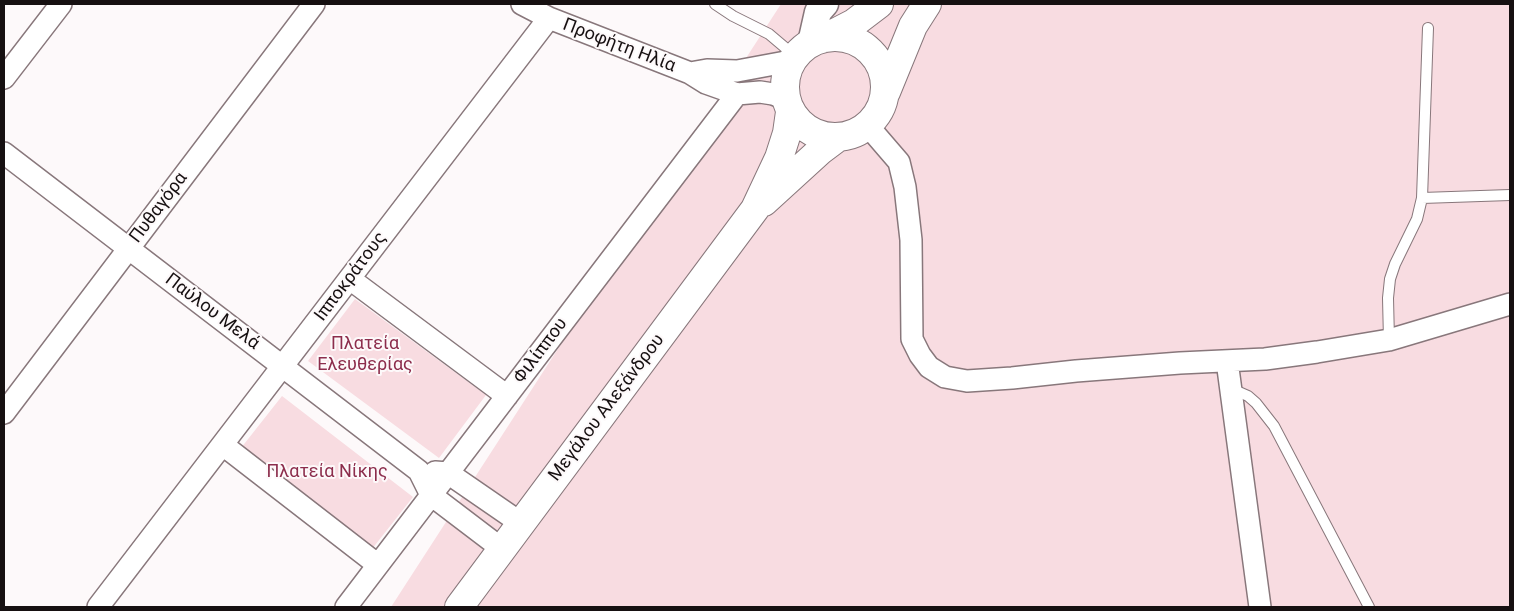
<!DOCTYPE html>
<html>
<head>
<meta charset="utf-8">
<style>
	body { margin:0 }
	#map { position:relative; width:1514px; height:611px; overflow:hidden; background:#fdf9fa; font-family:Roboto,sans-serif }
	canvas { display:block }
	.frame { position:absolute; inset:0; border:5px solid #161011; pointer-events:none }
</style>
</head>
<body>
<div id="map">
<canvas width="1514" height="611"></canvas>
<div class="frame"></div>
</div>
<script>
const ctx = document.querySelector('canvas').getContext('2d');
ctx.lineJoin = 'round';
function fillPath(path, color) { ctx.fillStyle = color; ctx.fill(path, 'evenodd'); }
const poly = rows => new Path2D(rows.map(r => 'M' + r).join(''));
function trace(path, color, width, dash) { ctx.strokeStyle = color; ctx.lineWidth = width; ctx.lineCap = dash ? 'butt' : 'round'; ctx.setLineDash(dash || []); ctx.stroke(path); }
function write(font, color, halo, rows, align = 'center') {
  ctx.font = font + ' Roboto,sans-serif'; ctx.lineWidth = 4; ctx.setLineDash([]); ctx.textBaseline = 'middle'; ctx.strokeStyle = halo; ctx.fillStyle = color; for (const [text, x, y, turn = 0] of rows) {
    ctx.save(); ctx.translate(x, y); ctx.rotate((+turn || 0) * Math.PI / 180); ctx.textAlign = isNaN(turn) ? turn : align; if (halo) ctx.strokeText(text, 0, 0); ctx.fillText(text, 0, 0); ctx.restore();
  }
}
fillPath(poly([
	[781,4,1510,4,1510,607,391,607],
	[355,299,486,395,439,458,308,361],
	[282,396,413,497,372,549,241,448]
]), '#f8dce1');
const service = poly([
	[715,4,733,16,769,34,795,56],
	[1422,198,1510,195],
	[1389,340,1388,298,1390,279,1395,264,1417,219,1422,198,1428,28],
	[1232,389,1248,396,1256,403,1274,426,1369,607]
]);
const minor = poly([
	[522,4,549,18,690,73,706,83,737,94,760,92,773,94,786,99],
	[690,73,707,70,737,71,791,61],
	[4,78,61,4],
	[868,126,899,162,905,187,911,240,912,339,920,355,929,367,945,377,967,381,1012,378,1076,371,1180,363,1265,359,1317,352,1389,340,1510,304],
	[4,153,419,471,431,495,502,549],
	[350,279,507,396],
	[1227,361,1260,607],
	[4,413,314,4],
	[223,445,378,565],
	[435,472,448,473,522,524],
	[98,607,549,18],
	[346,607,737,94]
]);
const tertiary = poly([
	[811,43,818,12,825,4]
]);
const primary = poly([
	'785 87a50 50 0 1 1 100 0a50 50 0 1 1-100 0Z',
	[825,38,854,23,879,4],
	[886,92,913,26,927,4],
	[764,202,821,150,837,138],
	[459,607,755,209,779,158,787,133,790,112]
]);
trace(service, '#88777b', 12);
trace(minor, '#88777b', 24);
trace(tertiary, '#88777b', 29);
trace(primary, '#88777b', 30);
trace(service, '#fff', 10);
trace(minor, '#fff', 21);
trace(tertiary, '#fff', 26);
trace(primary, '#fff', 28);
write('18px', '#161011', '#fdf9fa', [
	["Προφήτη Ηλία",619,46,21],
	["Πυθαγόρα",159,208,-53],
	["Ιπποκράτους",351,277,-53],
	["Παύλου Μελά",212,312,37],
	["Φιλίππου",541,351,-53],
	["Μεγάλου Αλεξάνδρου",607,408,-53]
]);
write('18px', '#8c2d4c', '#fdf9fa', [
	["Πλατεία",365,344],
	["Ελευθερίας",365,365],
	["Πλατεία Νίκης",327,472]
]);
</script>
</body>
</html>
